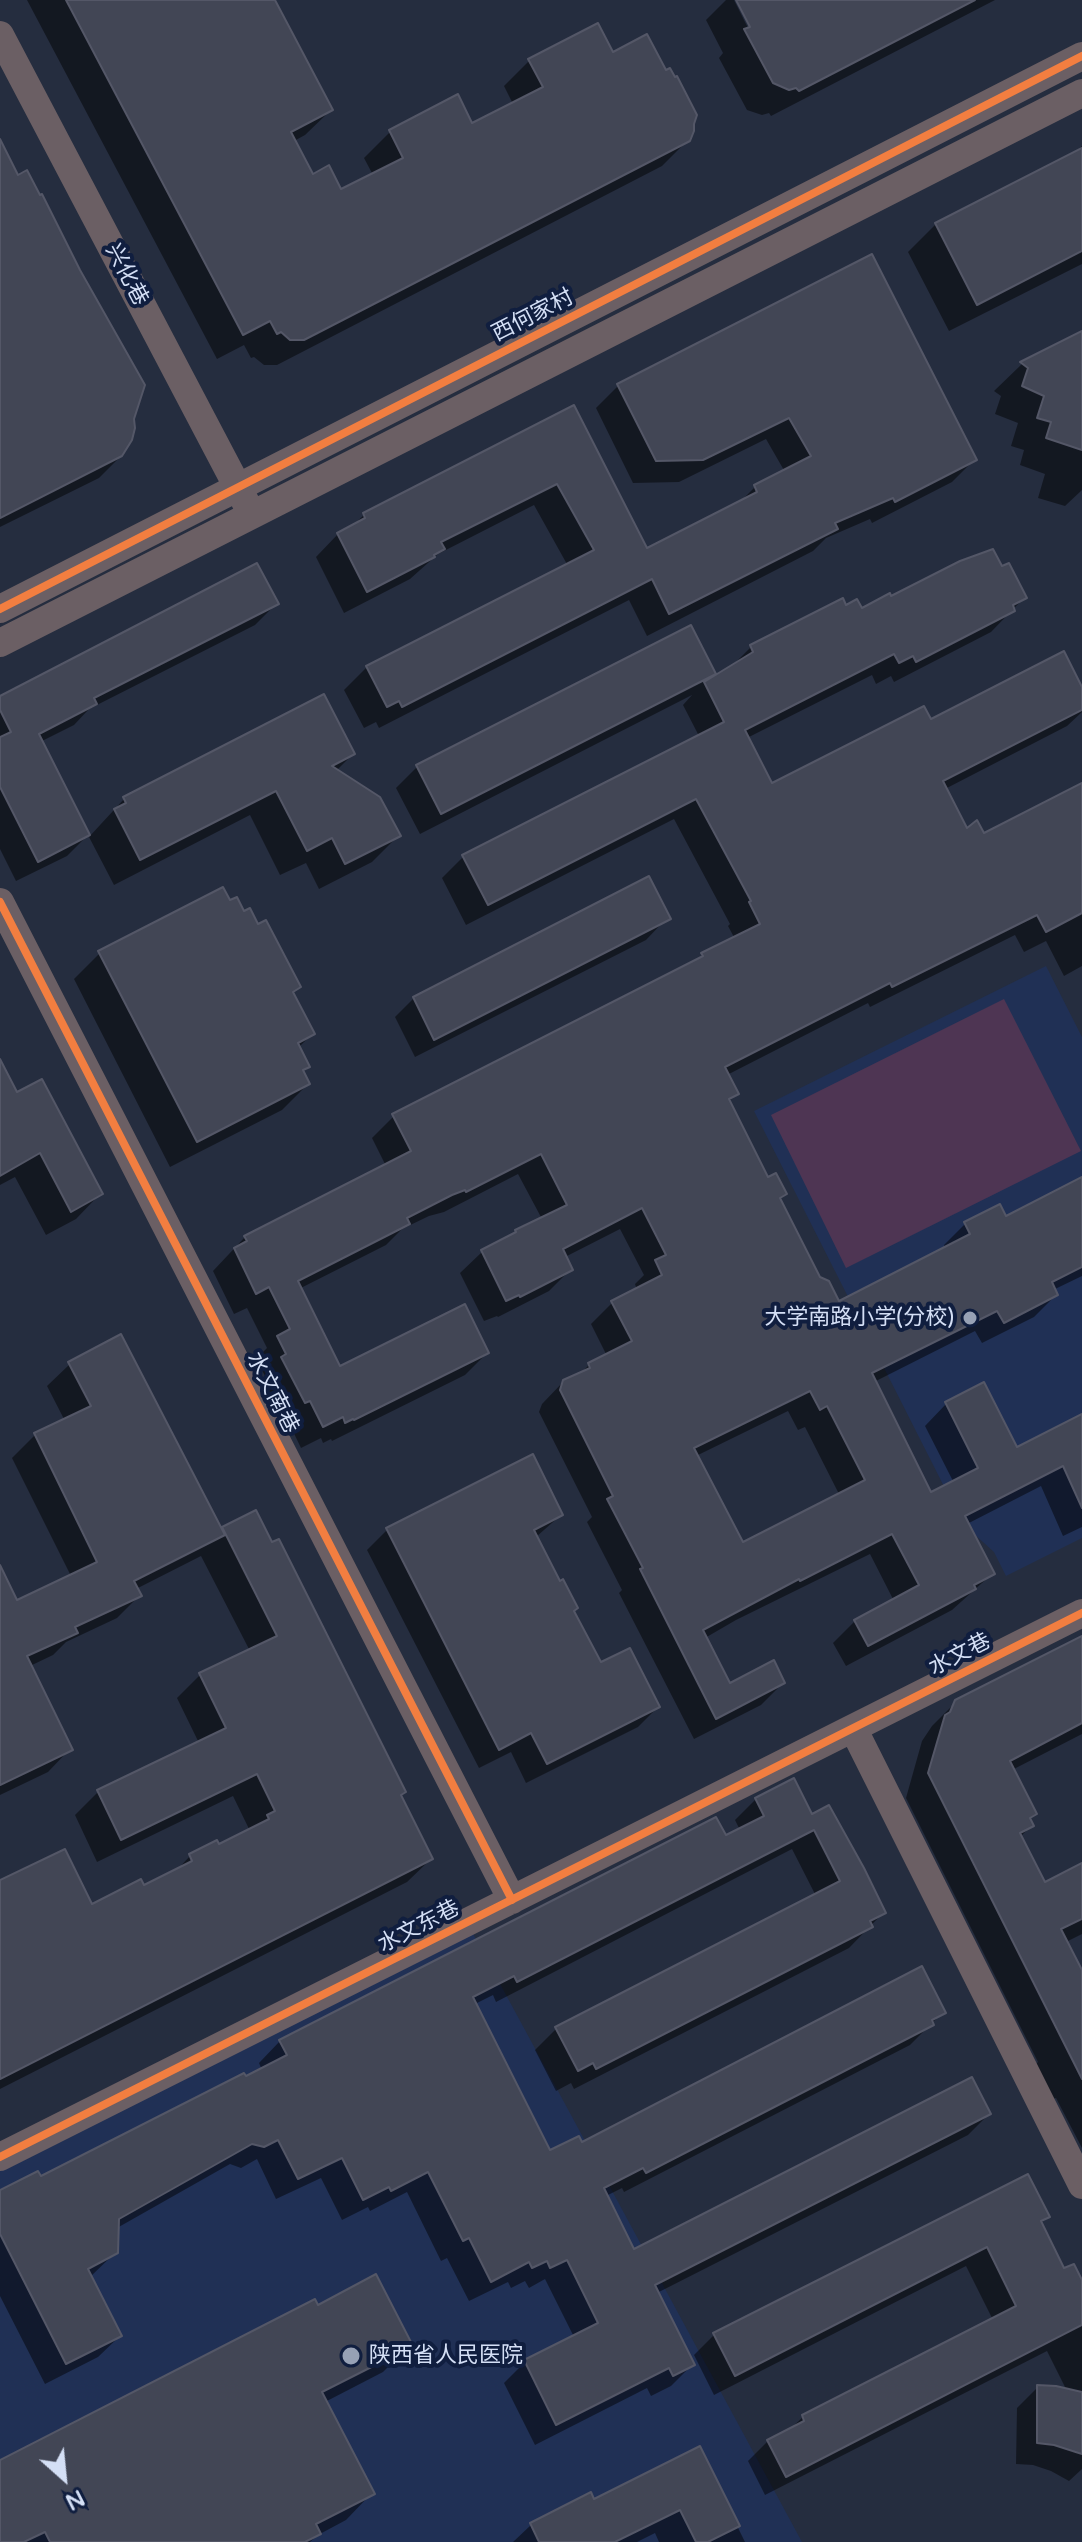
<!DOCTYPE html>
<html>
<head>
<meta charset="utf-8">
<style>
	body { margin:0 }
	#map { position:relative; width:1082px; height:2542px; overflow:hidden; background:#252d3f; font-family:"Varela Round",sans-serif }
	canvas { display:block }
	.north { position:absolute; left:24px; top:2438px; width:80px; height:80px; -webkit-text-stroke:6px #101e3f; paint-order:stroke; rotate:153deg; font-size:22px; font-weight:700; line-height:32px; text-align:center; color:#d4dff5 }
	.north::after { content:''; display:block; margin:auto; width:28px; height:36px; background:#d4dff5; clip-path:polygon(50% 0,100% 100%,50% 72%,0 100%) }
</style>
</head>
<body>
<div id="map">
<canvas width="1082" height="2542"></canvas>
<div class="north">N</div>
</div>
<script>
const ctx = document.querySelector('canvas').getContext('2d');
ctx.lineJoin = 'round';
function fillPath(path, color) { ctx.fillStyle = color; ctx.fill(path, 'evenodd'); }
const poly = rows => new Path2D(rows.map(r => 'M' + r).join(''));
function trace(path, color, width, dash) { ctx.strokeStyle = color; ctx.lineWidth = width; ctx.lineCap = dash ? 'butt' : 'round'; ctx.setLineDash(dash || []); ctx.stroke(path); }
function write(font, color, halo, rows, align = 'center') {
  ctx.font = font + ' "Varela Round","Noto Sans SC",sans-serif'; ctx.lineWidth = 8; ctx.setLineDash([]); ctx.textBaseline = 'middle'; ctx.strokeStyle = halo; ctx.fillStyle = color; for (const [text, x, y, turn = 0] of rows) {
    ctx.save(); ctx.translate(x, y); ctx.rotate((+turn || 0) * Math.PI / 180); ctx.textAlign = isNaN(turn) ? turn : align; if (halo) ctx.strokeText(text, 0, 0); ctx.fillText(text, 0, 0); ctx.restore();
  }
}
fillPath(poly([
	[1046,966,1082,1037,1082,1538,1006,1576,994,1552,963,1524,754,1111],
	[472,1932,802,2542,0,2542,0,2171]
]), '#203055');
fillPath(poly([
	[1004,999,1081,1151,846,1268,771,1115]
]), '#4e3553');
fillPath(poly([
	[27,0,273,0,331,110,305,135,294,141,312,176,340,192,373,175,364,158,390,132,457,97,471,126,513,104,504,86,530,60,612,55,688,140,662,166,277,365,264,365,254,357,251,358,244,345,217,359],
	[726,0,734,0,752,36,756,35,738,0,995,0,771,116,769,113,762,115,747,110,719,58,723,53,706,20],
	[1082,146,1082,264,949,331,908,252,936,224,1075,153],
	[0,169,120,457,99,478,0,527],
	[871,256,974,460,952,482,872,523,870,519,826,538,813,551,647,636,629,600,379,728,376,722,364,728,344,690,367,667,568,566,534,505,438,554,410,579,344,613,316,557,338,534,350,528,364,515,573,408,646,550,739,503,755,487,785,472,766,439,679,482,633,483,596,408,619,385],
	[1082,333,1082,490,1065,506,1038,498,1045,474,1020,465,1024,450,1011,446,1018,423,995,414,1001,396,994,391,1022,364],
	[1024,598,991,632,894,682,891,676,876,684,872,675,747,738,771,786,930,722,1082,692,1082,712,1067,726,945,789,967,831,983,836,1082,786,1082,966,1064,976,1046,941,1024,952,1015,935,870,1007,868,1003,727,1075,737,1094,728,1102,768,1180,785,1194,779,1200,818,1279,838,1304,945,1249,944,1245,965,1224,1006,1218,1082,1180,1082,1276,1053,1290,1056,1295,1034,1317,982,1343,975,1331,874,1382,931,1494,954,1483,925,1426,946,1404,1016,1450,1082,1417,1082,1527,1063,1536,1041,1486,967,1524,992,1574,952,1610,846,1666,833,1643,855,1621,894,1601,870,1554,736,1620,705,1638,729,1685,783,1683,761,1705,694,1739,619,1593,622,1590,587,1522,592,1517,539,1412,542,1404,564,1381,579,1375,589,1365,607,1356,591,1324,613,1302,637,1290,635,1284,644,1275,620,1229,565,1257,571,1269,549,1291,498,1317,497,1316,484,1321,460,1273,482,1252,542,1219,518,1174,444,1212,429,1216,402,1229,386,1245,287,1295,339,1369,487,1353,465,1375,332,1441,331,1439,323,1443,321,1438,301,1448,288,1421,283,1424,261,1380,265,1376,256,1359,267,1348,247,1308,234,1314,213,1271,245,1237,386,1166,372,1138,394,1116,695,963,702,955,735,939,728,926,730,924,674,819,466,925,442,878,463,857,699,736,683,705,692,695,420,834,396,788,417,767,714,674,707,680,730,668,751,647,845,608,861,610],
	[788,1411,798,1430,805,1427,839,1494,743,1545,696,1456],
	[276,604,255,625,89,709,74,725,40,742,88,835,67,856,16,881,0,849,0,698],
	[353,754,336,771,398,836,372,862,319,889,306,863,280,875,250,815,114,885,89,837,124,799],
	[244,913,258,926,299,987,292,994,312,1034,298,1048,307,1066,302,1072,308,1084,282,1110,170,1167,74,979,100,953],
	[665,920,646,940,415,1057,395,1017,414,998],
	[0,1063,16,1095,100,1194,76,1219,46,1235,15,1177,0,1185],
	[70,1364,221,1531,223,1528,399,1796,431,1859,407,1882,0,2089,0,1882,91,1907,144,1888,175,1872,190,1856,218,1846,250,1831,233,1796,97,1862,75,1815,98,1792,199,1743,177,1698,200,1675,250,1651,201,1556,136,1589,139,1596,117,1618,66,1642,53,1655,30,1666,70,1749,48,1772,0,1795,0,1570,16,1602,71,1576,12,1458,35,1435,65,1421,47,1386],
	[561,1515,536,1537,572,1611,600,1665,658,1707,638,1727,526,1783,511,1752,479,1768,367,1550,387,1530],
	[1082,1638,1082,1734,1012,1770,1035,1814,1029,1820,1032,1825,1020,1837,1044,1885,1082,1865,1082,1934,1066,1942,1082,1975,1082,2148,1056,2098,1053,2099,1035,2065,1038,2062,906,1798,922,1741,932,1726,956,1702],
	[756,1799,811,1816,884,1912,849,1948,574,2089,571,2083,556,2091,535,2050,556,2029,816,1896,792,1849,496,2002,493,1995,475,2004,549,2153,581,2145,943,2012,910,2045,624,2192,622,2188,606,2196,633,2252,989,2114,968,2135,657,2293,693,2364,671,2386,651,2396,647,2388,535,2445,504,2383,525,2362,574,2337,545,2279,529,2288,525,2281,511,2288,508,2282,469,2301,447,2258,441,2261,407,2192,370,2211,368,2207,342,2220,321,2178,276,2199,257,2159,241,2168,230,2164,117,2228,116,2252,90,2277,120,2336,98,2357,45,2384,0,2296,0,2192,40,2179,262,2070,259,2063,280,2041,740,1830,735,1820],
	[1027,2176,1048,2216,1040,2224,1063,2271,1082,2284,1082,2469,1069,2481,1051,2471,1033,2465,1016,2464,1017,2408,1038,2387,1067,2391,1047,2351,765,2495,748,2461,768,2441,789,2430,803,2417,993,2320,966,2266,714,2395,694,2355,714,2335],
	[317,2307,410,2345,383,2372,325,2402,372,2493,346,2520,318,2535,310,2542,0,2542,0,2462],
	[699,2449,745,2542,659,2542,655,2533,637,2542,513,2542,531,2525,594,2502]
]), '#0007');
const building = poly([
	[66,0,275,0,333,110,291,132,313,174,329,165,341,189,403,158,389,130,458,94,472,123,543,87,528,59,598,23,613,52,647,34,666,70,670,68,675,77,677,76,697,115,694,124,694,131,690,141,304,340,290,340,281,332,277,334,270,321,243,335,66,0],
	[736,0,975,0,799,91,796,88,789,90,773,83,744,29,750,27,736,0],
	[0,139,18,175,27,170,40,195,42,194,80,270,145,385,134,419,135,428,132,440,122,456,0,518,0,139],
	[1082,148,1082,251,977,305,935,223,1082,148],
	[872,254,977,460,895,502,893,498,835,523,838,529,669,614,652,579,402,707,399,701,387,707,366,666,594,550,557,484,441,542,445,549,434,555,435,557,367,592,337,533,365,518,363,513,574,405,647,548,757,492,754,485,811,456,789,418,703,460,656,461,617,384,872,254],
	[1082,331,1082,450,1046,438,1051,422,1037,418,1044,396,1022,386,1028,368,1020,362,1082,331],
	[993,549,1002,566,1009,563,1027,598,1013,605,1015,611,916,662,913,656,899,663,894,654,745,730,772,783,924,706,931,719,1064,651,1082,687,1082,710,943,781,967,828,977,820,984,833,1082,783,1082,913,1046,932,1037,915,892,987,890,983,725,1067,739,1094,729,1099,768,1177,776,1173,787,1194,780,1198,820,1277,829,1281,839,1301,970,1234,964,1222,1000,1204,1006,1216,1082,1177,1082,1267,1052,1282,1058,1295,1004,1323,997,1311,872,1373,931,1492,978,1468,945,1402,984,1382,1017,1447,1082,1414,1082,1508,1063,1466,965,1516,995,1574,974,1585,976,1589,868,1646,854,1620,919,1585,892,1534,800,1581,799,1579,703,1630,730,1683,774,1660,785,1683,716,1719,640,1569,643,1568,607,1499,613,1496,560,1390,563,1380,590,1368,588,1363,632,1341,611,1301,662,1275,655,1260,666,1255,642,1208,563,1249,573,1270,520,1297,519,1295,506,1301,481,1250,516,1232,515,1230,567,1205,541,1154,466,1192,465,1190,452,1195,407,1218,410,1224,298,1281,340,1366,465,1304,489,1353,354,1420,353,1419,345,1423,343,1417,323,1427,310,1401,305,1403,281,1357,286,1354,277,1336,290,1329,269,1287,256,1294,234,1248,247,1241,244,1236,411,1151,392,1114,703,956,701,953,760,924,749,902,751,901,696,799,488,905,462,855,724,722,704,682,753,652,750,645,843,598,846,605,857,599,862,608,890,593,891,596,960,561,993,549],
	[810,1391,820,1410,827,1406,865,1480,743,1542,694,1448,810,1391],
	[257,563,279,604,94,698,97,704,39,734,90,835,38,862,0,787,0,737,11,732,0,710,0,696,257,563],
	[691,625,716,674,441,814,416,765,691,625],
	[324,694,355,754,332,766,380,797,401,836,345,864,332,838,307,851,276,791,140,860,114,809,126,803,123,797,324,694],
	[649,876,671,919,434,1040,413,997,649,876],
	[223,887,230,900,237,897,244,911,250,908,258,924,266,920,301,987,293,992,315,1034,298,1043,310,1067,303,1070,310,1084,197,1142,98,951,223,887],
	[0,1059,17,1092,42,1079,103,1194,71,1212,40,1153,0,1176,0,1059],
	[121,1334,225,1535,134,1581,142,1596,75,1627,78,1633,27,1656,73,1750,0,1785,0,1565,17,1600,97,1562,34,1433,91,1406,68,1362,121,1334],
	[533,1454,563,1515,534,1530,560,1581,563,1579,578,1608,574,1611,601,1662,630,1648,660,1707,547,1764,531,1733,499,1750,386,1528,533,1454],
	[256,1510,272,1542,279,1539,406,1792,401,1795,433,1859,0,2079,0,1880,65,1849,92,1904,141,1879,144,1885,192,1861,189,1854,217,1840,219,1844,269,1819,267,1815,275,1811,257,1774,121,1840,97,1790,226,1728,199,1673,277,1636,222,1527,256,1510],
	[1082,1636,1082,1723,1010,1761,1037,1814,1030,1818,1034,1826,1020,1833,1045,1882,1082,1863,1082,1919,1061,1929,1082,1970,1082,2079,928,1773,945,1715,950,1712,955,1700,1082,1636],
	[794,1778,812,1814,829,1805,864,1868,886,1913,870,1921,873,1927,596,2069,593,2063,578,2071,555,2027,840,1881,814,1830,517,1982,514,1976,473,1997,550,2150,579,2136,582,2142,922,1966,946,2013,932,2020,934,2025,646,2173,643,2168,604,2188,634,2249,972,2077,991,2114,655,2285,695,2365,673,2376,669,2368,556,2425,524,2360,598,2323,567,2260,550,2268,547,2261,532,2268,529,2262,491,2282,469,2238,463,2241,428,2172,391,2191,389,2187,363,2200,342,2158,298,2179,278,2140,264,2147,252,2144,119,2219,118,2253,88,2269,122,2336,66,2364,0,2234,0,2190,38,2171,41,2176,244,2073,246,2076,287,2055,279,2040,716,1817,726,1835,764,1816,755,1798,794,1778],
	[1028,2174,1050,2217,1041,2221,1064,2268,1074,2264,1082,2280,1082,2325,786,2477,767,2440,804,2421,802,2415,1016,2306,987,2247,735,2376,713,2333,1028,2174],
	[376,2274,413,2346,322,2392,375,2494,316,2524,321,2534,305,2542,50,2542,45,2532,24,2542,0,2542,0,2460,315,2299,318,2305,376,2274],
	[1037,2385,1056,2386,1082,2392,1082,2454,1054,2445,1037,2443,1037,2385],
	[700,2446,740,2526,708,2542,696,2542,680,2510,615,2542,539,2542,530,2523,591,2492,594,2499,700,2446]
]);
fillPath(building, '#424655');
trace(building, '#545767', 2);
trace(poly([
	[0,35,246,503],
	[0,609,1082,56],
	[0,643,1082,93],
	[0,902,512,1900],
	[854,1730,1082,2185],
	[0,2157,1082,1613]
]), '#6b5f64', 28);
trace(poly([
	[0,609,1082,56],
	[0,902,512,1900],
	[0,2157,1082,1613]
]), '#f27e40', 8);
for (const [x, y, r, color] of [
	[970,1318,8,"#97a1b5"],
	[351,2356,10,"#97a1b5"]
]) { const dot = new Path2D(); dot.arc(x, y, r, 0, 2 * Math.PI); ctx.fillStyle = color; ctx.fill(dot); trace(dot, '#101e3f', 3); }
write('22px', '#d4dff5', '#101e3f', [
	["兴化巷",126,275,62],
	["西何家村",533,316,-27],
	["水文南巷",272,1393,63],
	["水文巷",960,1655,-27],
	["水文东巷",419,1927,-27]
]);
write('22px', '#d4dff5', '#101e3f', [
	["大学南路小学(分校)",954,1318],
	["陕西省人民医院",369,2356,"left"]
], 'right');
</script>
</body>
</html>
